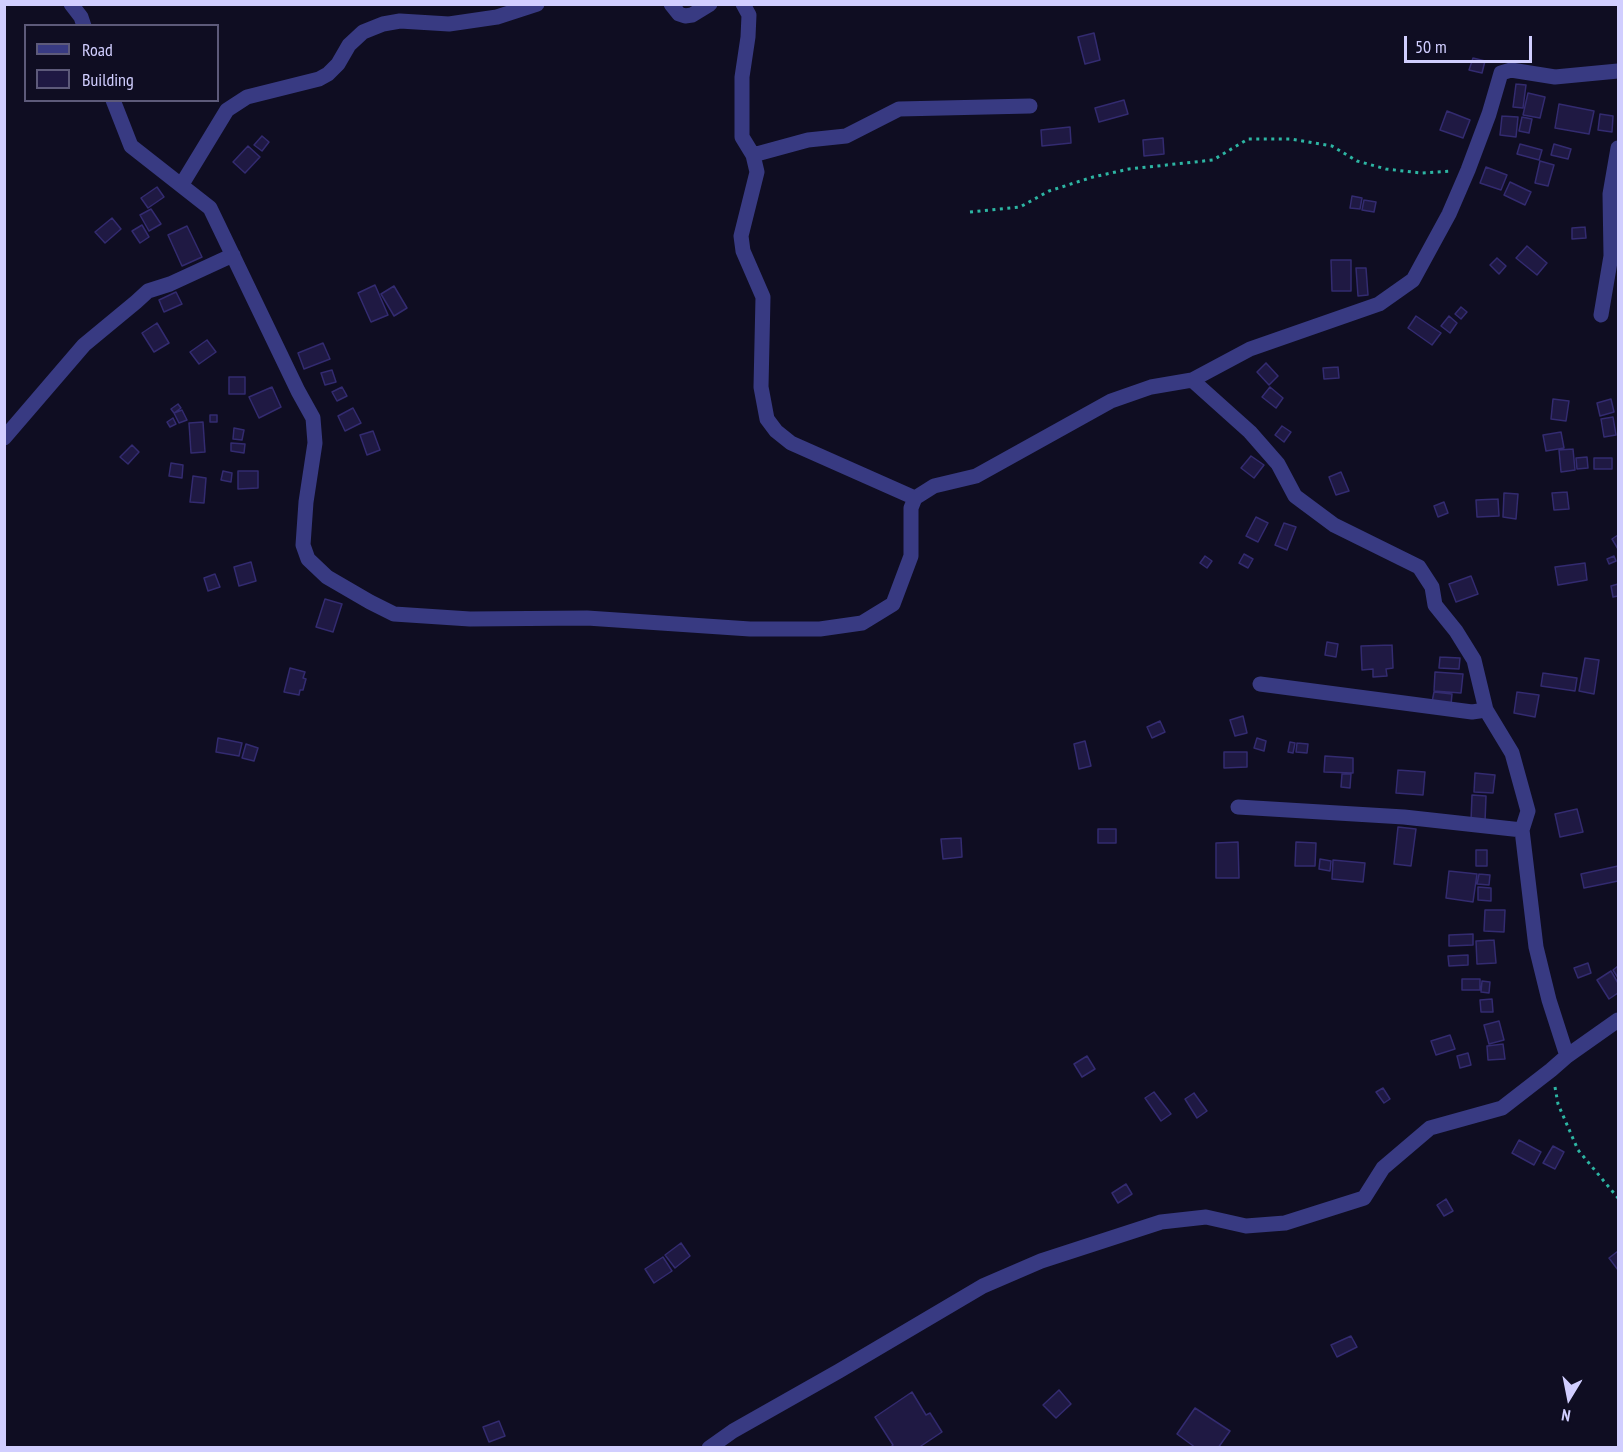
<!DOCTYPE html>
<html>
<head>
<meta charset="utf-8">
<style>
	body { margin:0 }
	#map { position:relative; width:1623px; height:1452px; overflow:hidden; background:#0f0d22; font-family:"PT Sans Narrow",sans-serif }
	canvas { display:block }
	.frame { position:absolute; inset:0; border:6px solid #d1ceff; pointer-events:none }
	.legend { position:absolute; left:24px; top:24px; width:195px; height:78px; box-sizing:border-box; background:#0f0d22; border:2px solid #5d5a7a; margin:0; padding:8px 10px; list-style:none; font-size:18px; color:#d1ceff }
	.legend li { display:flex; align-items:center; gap:12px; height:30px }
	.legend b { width:30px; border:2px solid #5d5a7a }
	.north { position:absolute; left:1539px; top:1368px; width:60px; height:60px; -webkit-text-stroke:4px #0f0d22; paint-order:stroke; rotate:190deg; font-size:16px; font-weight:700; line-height:24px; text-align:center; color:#d1ceff }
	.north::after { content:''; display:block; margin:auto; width:21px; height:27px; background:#d1ceff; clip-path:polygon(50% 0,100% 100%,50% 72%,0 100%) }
	.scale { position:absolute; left:1404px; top:36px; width:128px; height:27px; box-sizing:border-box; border:3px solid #d1ceff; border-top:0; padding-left:8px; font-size:18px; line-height:21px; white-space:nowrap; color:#d1ceff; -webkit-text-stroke:4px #0f0d22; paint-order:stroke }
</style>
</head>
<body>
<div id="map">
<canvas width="1623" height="1452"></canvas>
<div class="frame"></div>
<ul class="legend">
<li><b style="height:8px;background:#383a82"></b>Road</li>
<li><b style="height:16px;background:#1f1943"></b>Building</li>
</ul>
<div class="north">N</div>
<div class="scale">50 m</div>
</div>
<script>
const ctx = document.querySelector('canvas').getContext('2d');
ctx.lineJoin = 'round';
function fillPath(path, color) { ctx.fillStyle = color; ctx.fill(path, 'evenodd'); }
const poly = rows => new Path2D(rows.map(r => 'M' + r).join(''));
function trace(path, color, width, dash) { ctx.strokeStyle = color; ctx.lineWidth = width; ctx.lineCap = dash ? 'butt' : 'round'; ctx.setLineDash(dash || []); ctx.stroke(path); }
const building = poly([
	[1094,33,1100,60,1085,64,1078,37,1094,33],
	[1473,58,1485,61,1482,73,1469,70,1473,58],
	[1516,84,1526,85,1523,108,1513,107,1516,84],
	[1528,93,1545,97,1540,118,1523,115,1528,93],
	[1124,100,1128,114,1099,122,1095,108,1124,100],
	[1559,104,1594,111,1589,134,1555,128,1559,104],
	[1447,111,1470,120,1463,138,1440,130,1447,111],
	[1600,114,1613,116,1612,132,1598,130,1600,114],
	[1502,116,1518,117,1516,137,1500,135,1502,116],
	[1522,117,1532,119,1529,133,1519,131,1522,117],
	[1070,127,1071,143,1042,146,1041,130,1070,127],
	[262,136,269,142,262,151,254,145,262,136],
	[1163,138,1164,154,1144,156,1143,140,1163,138],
	[1520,144,1542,150,1539,160,1517,154,1520,144],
	[1554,144,1571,149,1568,159,1551,155,1554,144],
	[248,146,260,157,245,173,233,162,248,146],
	[1540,161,1554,165,1548,186,1535,183,1540,161],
	[1486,167,1507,175,1501,190,1480,183,1486,167],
	[1510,182,1531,192,1525,205,1504,195,1510,182],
	[157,187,164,197,148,208,141,198,157,187],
	[1352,196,1362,198,1360,209,1350,208,1352,196],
	[1364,200,1376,202,1374,212,1362,210,1364,200],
	[151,209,161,224,149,231,140,215,151,209],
	[112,218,121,229,105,243,95,232,112,218],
	[142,225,149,237,140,243,132,231,142,225],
	[187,226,202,257,182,266,168,235,187,226],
	[1585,227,1586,238,1572,239,1572,228,1585,227],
	[1527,246,1547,263,1537,275,1516,258,1527,246],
	[1497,258,1506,266,1499,274,1490,265,1497,258],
	[1331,260,1351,260,1351,291,1332,291,1331,260],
	[1356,268,1366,268,1368,295,1358,296,1356,268],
	[375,285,388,315,371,322,358,293,375,285],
	[394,286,407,308,394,316,381,294,394,286],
	[176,292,182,304,164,312,159,300,176,292],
	[1461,307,1467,312,1461,319,1455,314,1461,307],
	[1416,316,1441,333,1432,345,1408,328,1416,316],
	[1449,316,1457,323,1450,333,1441,326,1449,316],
	[157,323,169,343,154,352,142,333,157,323],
	[207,340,216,352,199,364,190,352,207,340],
	[323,343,330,359,304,369,298,353,323,343],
	[1266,363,1278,376,1269,385,1257,372,1266,363],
	[1338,367,1339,378,1324,379,1323,368,1338,367],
	[332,370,336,382,325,385,321,373,332,370],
	[229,377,245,377,245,394,229,394,229,377],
	[272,387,281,407,259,418,249,397,272,387],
	[342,387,347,396,337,401,332,392,342,387],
	[1270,387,1283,398,1276,408,1262,397,1270,387],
	[1553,399,1569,401,1566,421,1551,419,1553,399],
	[1611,399,1614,412,1600,416,1597,403,1611,399],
	[178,404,181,408,174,413,171,409,178,404],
	[353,408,361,423,345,431,338,416,353,408],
	[182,410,187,420,179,423,174,413,182,410],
	[210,415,217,415,217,422,210,422,210,415],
	[1613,417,1616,435,1604,437,1601,419,1613,417],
	[173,418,176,424,170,427,167,422,173,418],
	[203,422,205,452,191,453,189,423,203,422],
	[1282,426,1291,432,1284,442,1275,435,1282,426],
	[234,428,244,430,242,440,233,439,234,428],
	[373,431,380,450,367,455,360,435,373,431],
	[1561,432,1564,448,1546,451,1543,435,1561,432],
	[231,443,245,444,244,453,231,451,231,443],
	[132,445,139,452,128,464,120,457,132,445],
	[1573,449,1575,470,1561,472,1559,450,1573,449],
	[1251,456,1264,465,1254,478,1241,468,1251,456],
	[1587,457,1588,468,1577,469,1576,458,1587,457],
	[1594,458,1612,458,1612,469,1594,469,1594,458],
	[171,463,183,465,182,478,169,476,171,463],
	[223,471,232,473,231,482,221,480,223,471],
	[238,471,258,471,258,488,238,489,238,471],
	[1341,472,1349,491,1336,495,1329,477,1341,472],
	[193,476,206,478,204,503,190,502,193,476],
	[1567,492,1569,509,1554,510,1552,493,1567,492],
	[1504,493,1518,494,1516,519,1503,517,1504,493],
	[1498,499,1499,516,1477,517,1476,500,1498,499],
	[1444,502,1448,513,1438,517,1434,506,1444,502],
	[1256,517,1268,523,1258,542,1246,536,1256,517],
	[1284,523,1296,527,1287,550,1275,545,1284,523],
	[1618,535,1618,549,1612,539,1618,535],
	[1244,554,1253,559,1248,568,1239,563,1244,554],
	[1205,556,1212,561,1207,568,1200,563,1205,556],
	[1614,556,1616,561,1609,564,1607,559,1614,556],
	[251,562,256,581,239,586,234,567,251,562],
	[1585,563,1587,580,1558,585,1555,567,1585,563],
	[215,574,220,587,208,591,204,578,215,574],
	[1471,576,1478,594,1456,602,1449,584,1471,576],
	[1618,584,1618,596,1613,597,1611,586,1618,584],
	[325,599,342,604,333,632,316,627,325,599],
	[1327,642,1338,644,1336,657,1325,655,1327,642],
	[1392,645,1393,668,1386,669,1387,676,1373,677,1373,669,1362,670,1361,646,1392,645],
	[1440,657,1460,658,1459,669,1439,668,1440,657],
	[1585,658,1599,660,1594,694,1579,691,1585,658],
	[290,668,305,672,303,678,306,679,303,690,300,690,299,695,284,692,290,668],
	[1435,672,1463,674,1461,693,1434,691,1435,672],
	[1543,673,1577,678,1575,691,1541,686,1543,673],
	[1434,692,1452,694,1451,705,1432,702,1434,692],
	[1517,692,1539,695,1535,717,1514,713,1517,692],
	[1243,716,1247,733,1235,736,1230,720,1243,716],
	[1160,721,1165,732,1152,738,1147,727,1160,721],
	[218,738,242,743,239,756,216,752,218,738],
	[1257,738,1266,741,1264,751,1254,748,1257,738],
	[1085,741,1091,766,1079,769,1074,744,1085,741],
	[1290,742,1295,743,1293,753,1288,752,1290,742],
	[1297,743,1308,744,1307,753,1296,752,1297,743],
	[246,744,258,748,254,761,242,758,246,744],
	[1224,752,1247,752,1247,767,1224,768,1224,752],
	[1325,756,1353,758,1353,773,1324,772,1325,756],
	[1398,770,1425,772,1423,795,1396,793,1398,770],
	[1475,773,1495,775,1493,793,1474,792,1475,773],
	[1342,774,1351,774,1350,788,1341,787,1342,774],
	[1472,795,1486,796,1485,822,1471,821,1472,795],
	[1577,809,1583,832,1560,837,1555,814,1577,809],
	[1398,827,1416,829,1411,866,1394,864,1398,827],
	[1098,829,1116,829,1116,843,1098,843,1098,829],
	[961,838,962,857,943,859,941,839,961,838],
	[1238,842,1239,878,1216,878,1216,843,1238,842],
	[1296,842,1316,843,1315,866,1295,866,1296,842],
	[1476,850,1487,850,1487,866,1476,866,1476,850],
	[1320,859,1331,861,1330,871,1319,869,1320,859],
	[1333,860,1365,863,1363,882,1332,879,1333,860],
	[1618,866,1618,881,1584,888,1581,874,1618,866],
	[1449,871,1477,874,1473,902,1446,898,1449,871],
	[1479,874,1490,875,1489,885,1477,884,1479,874],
	[1478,887,1491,888,1491,901,1478,900,1478,887],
	[1485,910,1505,910,1504,932,1484,931,1485,910],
	[1473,934,1473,945,1449,946,1449,935,1473,934],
	[1494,940,1496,963,1477,964,1476,941,1494,940],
	[1468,955,1468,965,1449,966,1448,956,1468,955],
	[1588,963,1591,973,1578,978,1574,968,1588,963],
	[1618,966,1618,978,1613,970,1618,966],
	[1611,971,1618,983,1618,993,1609,999,1597,980,1611,971],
	[1462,979,1480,979,1480,990,1462,990,1462,979],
	[1482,981,1490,982,1489,993,1481,992,1482,981],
	[1492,999,1493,1012,1481,1012,1480,1000,1492,999],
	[1499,1021,1504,1040,1489,1044,1484,1025,1499,1021],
	[1450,1035,1455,1049,1436,1055,1431,1041,1450,1035],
	[1503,1044,1505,1059,1488,1060,1487,1046,1503,1044],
	[1468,1053,1471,1065,1460,1068,1457,1056,1468,1053],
	[1087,1056,1095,1069,1082,1077,1074,1064,1087,1056],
	[1383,1088,1390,1099,1384,1103,1376,1092,1383,1088],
	[1154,1092,1171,1114,1161,1121,1145,1098,1154,1092],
	[1194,1093,1207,1111,1197,1118,1185,1099,1194,1093],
	[1519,1140,1541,1152,1534,1165,1512,1153,1519,1140],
	[1553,1146,1564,1152,1555,1169,1543,1163,1553,1146],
	[1126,1184,1132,1194,1118,1203,1112,1193,1126,1184],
	[1446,1199,1453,1211,1444,1216,1437,1205,1446,1199],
	[681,1243,690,1256,675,1268,665,1255,681,1243],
	[1618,1251,1618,1270,1609,1258,1618,1251],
	[663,1257,672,1271,654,1283,645,1269,663,1257],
	[1351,1336,1357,1347,1337,1357,1331,1345,1351,1336],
	[1059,1390,1071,1404,1056,1418,1043,1405,1059,1390],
	[912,1392,926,1415,930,1413,942,1432,918,1448,890,1448,893,1445,875,1417,912,1392],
	[1195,1408,1230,1431,1218,1448,1196,1448,1177,1434,1195,1408],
	[499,1421,505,1436,489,1442,483,1427,499,1421]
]);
fillPath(building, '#1f1943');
trace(building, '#332b70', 1.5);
trace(poly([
	[970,212,1020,207,1049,191,1093,177,1129,169,1213,160,1248,139,1291,139,1332,146,1357,161,1386,169,1421,173,1451,171],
	[1555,1087,1558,1104,1578,1150,1618,1198]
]), '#2db5a3', 3, [3, 4.5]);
trace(poly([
	[71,4,81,17,84,26],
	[671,4,679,14,685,16,692,15,710,4],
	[743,4,749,15,748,37,742,77,742,137,753,155,757,172,741,236,743,251,763,297,761,387,767,419,776,431,791,443,915,498],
	[113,100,131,146,210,208,298,391,313,418,315,443,306,502,303,545,308,559,327,577,370,602,394,614,470,619,587,618,750,629,820,629,862,623,893,604,911,556,911,508,915,498,934,486,976,476,1111,401,1151,387,1192,380,1250,349,1379,304,1413,280,1449,214,1468,170,1489,114,1501,73,1511,70,1555,77,1618,71],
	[753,155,808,140,846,136,899,109,1030,106],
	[182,184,227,110,247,97,319,79,328,74,338,64,349,45,363,32,383,24,400,21,449,24,497,17,537,4],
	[1601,315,1611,256,1610,194,1618,148],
	[1192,380,1250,432,1278,464,1295,496,1334,525,1419,567,1432,587,1435,605,1456,631,1474,660,1486,710,1512,753,1528,811,1522,830,1536,947,1549,1000,1567,1056],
	[4,438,84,345,136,302,148,291,170,284,233,255],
	[1260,684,1472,712,1486,710],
	[1238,807,1404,817,1522,830],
	[709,1448,733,1431,839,1371,983,1286,1041,1261,1161,1222,1206,1217,1246,1226,1285,1223,1364,1198,1383,1168,1430,1128,1502,1108,1551,1070,1567,1056,1618,1020]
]), '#383a82', 15);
</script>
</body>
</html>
